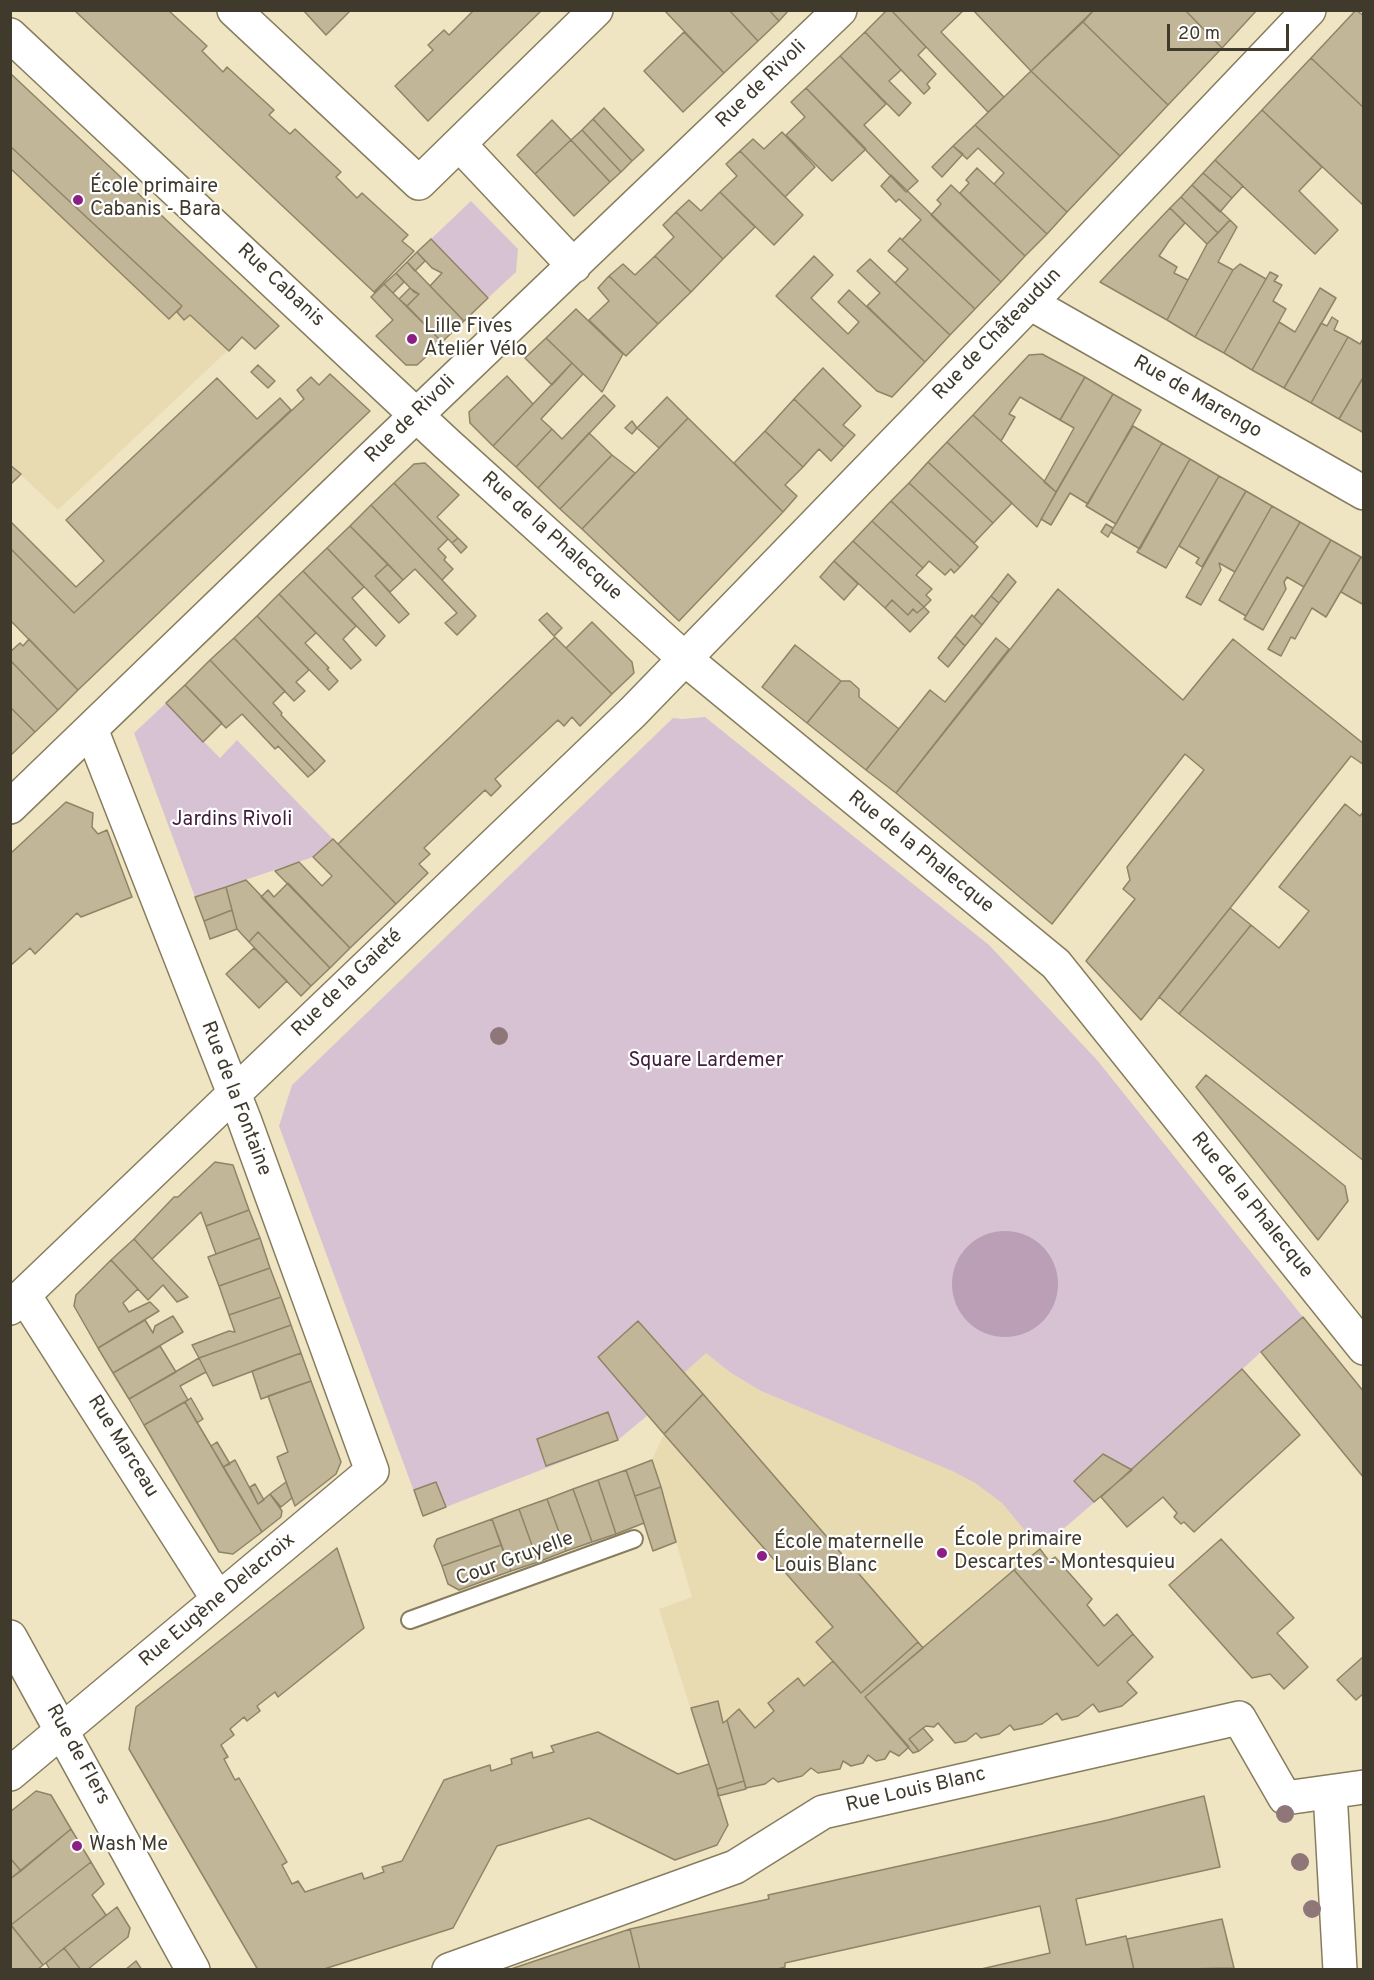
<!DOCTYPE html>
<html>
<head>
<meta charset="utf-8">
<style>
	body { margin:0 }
	#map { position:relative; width:1374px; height:1980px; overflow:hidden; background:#f0e5c3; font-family:Overpass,sans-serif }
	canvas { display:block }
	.frame { position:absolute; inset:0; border:12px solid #3f3a2c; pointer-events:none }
	.scale { position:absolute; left:1167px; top:24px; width:122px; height:27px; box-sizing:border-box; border:3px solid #3f3a2c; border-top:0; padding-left:8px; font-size:18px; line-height:21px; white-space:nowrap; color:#3f3a2c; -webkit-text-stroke:4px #fff; paint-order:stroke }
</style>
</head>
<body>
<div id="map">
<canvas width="1374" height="1980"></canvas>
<div class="frame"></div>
<div class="scale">20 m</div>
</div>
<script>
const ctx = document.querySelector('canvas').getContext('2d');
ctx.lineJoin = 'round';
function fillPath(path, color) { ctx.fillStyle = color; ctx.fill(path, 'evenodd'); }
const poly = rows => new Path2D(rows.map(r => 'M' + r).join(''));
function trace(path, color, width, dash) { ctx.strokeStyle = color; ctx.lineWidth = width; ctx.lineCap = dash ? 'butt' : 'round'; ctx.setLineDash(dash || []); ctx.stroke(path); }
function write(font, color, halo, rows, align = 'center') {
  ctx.font = font + ' Overpass,sans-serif'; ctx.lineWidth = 4.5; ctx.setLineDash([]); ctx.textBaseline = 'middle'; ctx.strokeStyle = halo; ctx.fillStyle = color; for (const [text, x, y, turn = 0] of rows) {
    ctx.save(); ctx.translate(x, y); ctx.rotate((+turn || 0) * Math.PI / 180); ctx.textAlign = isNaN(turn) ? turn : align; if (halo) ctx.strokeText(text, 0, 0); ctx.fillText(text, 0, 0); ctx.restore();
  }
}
fillPath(poly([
	[10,74,279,326,255,349,241,338,58,510,21,475,11,485],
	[638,1321,684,1373,706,1352,731,1373,761,1391,952,1471,975,1483,1002,1503,1049,1560,1055,1557,1092,1599,1087,1605,1104,1625,1117,1614,1153,1657,1127,1681,1137,1693,1122,1706,1099,1712,1093,1704,1078,1716,1062,1720,1057,1713,1042,1724,1014,1730,1009,1725,976,1733,966,1741,955,1743,938,1724,934,1727,926,1726,923,1728,933,1740,919,1751,913,1753,909,1748,899,1756,890,1751,876,1761,868,1756,863,1763,851,1766,843,1761,840,1769,818,1773,811,1768,802,1776,778,1782,773,1778,765,1784,718,1796,659,1609,692,1597,652,1460,664,1434,598,1357]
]), '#e8dab1');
fillPath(poly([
	[471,201,518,249,516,272,488,298,431,239],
	[166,703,220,758,237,740,333,839,313,857,195,897,134,733],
	[705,717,989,945,1097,1060,1303,1317,1261,1352,1132,1470,1040,1549,1002,1503,975,1483,952,1471,761,1391,731,1373,706,1353,684,1373,638,1321,598,1357,648,1415,618,1440,423,1516,279,1126,292,1085,673,718,682,719]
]), '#d7c2d3');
fillPath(poly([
	'952 1284a53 53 0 1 1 106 0a53 53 0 1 1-106 0Z'
]), '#ba9fb6');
const building = poly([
	[74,10,168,10,207,46,202,51,223,72,227,67,274,110,269,115,290,134,295,129,341,172,336,177,357,198,362,193,408,235,402,241,414,251,374,292,74,10],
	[303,10,351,10,326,35,303,10],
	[474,10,542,10,428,121,395,86,433,50,428,45,444,30,449,35,474,10],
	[664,10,729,10,758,41,724,73,664,10],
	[729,10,769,10,779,21,758,41,729,10],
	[769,10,789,10,779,21,769,10],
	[887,10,891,10,926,47,918,55,936,74,927,84,930,88,924,94,865,32,887,10],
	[891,10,964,10,941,32,1004,97,988,112,891,10],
	[973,10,1094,10,1031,71,973,10],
	[1094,10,1185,10,1222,48,1168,105,1083,22,1094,10],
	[1185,10,1257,10,1222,48,1185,10],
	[1356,10,1364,16,1364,108,1311,58,1356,10],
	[1083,22,1168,105,1120,156,1031,71,1083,22],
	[684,32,724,73,683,112,644,71,684,32],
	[865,32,901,70,889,81,911,103,899,116,840,56,865,32],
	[840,56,886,104,864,125,918,181,906,192,806,88,840,56],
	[1311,58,1364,108,1364,206,1262,110,1311,58],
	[1031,71,1120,156,1067,212,975,125,1031,71],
	[10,73,279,326,255,349,242,337,229,351,190,315,184,320,177,312,182,306,10,146,10,73],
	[806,88,866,149,832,181,786,135,805,117,791,102,806,88],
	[604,108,644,150,632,161,593,119,604,108],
	[1262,110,1322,167,1299,191,1338,230,1315,254,1215,160,1262,110],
	[593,119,632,161,621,172,582,130,593,119],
	[552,120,571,140,535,174,517,155,552,120],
	[975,125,1067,212,1047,234,994,184,1004,173,978,148,967,159,953,146,975,125],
	[582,130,621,172,610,182,571,140,582,130],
	[782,132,815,167,785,197,740,151,753,139,764,149,782,132],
	[571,140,610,182,574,216,535,174,571,140],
	[10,146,182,306,169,319,10,168,10,146],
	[953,146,963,154,942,177,932,167,953,146],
	[740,151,803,215,774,245,720,192,737,176,726,164,740,151],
	[1215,160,1243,186,1232,198,1203,173,1215,160],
	[977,168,1047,234,1025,256,960,193,969,183,966,180,977,168],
	[1203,173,1232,198,1220,212,1192,185,1203,173],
	[891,175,1001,282,975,309,902,240,921,220,899,199,896,202,881,186,891,175],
	[951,185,1025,256,1001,282,931,215,941,204,937,200,951,185],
	[1192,185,1230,220,1218,233,1181,197,1192,185],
	[720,192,755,227,723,259,676,212,689,200,701,211,720,192],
	[1181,197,1218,233,1207,244,1170,208,1181,197],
	[1170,208,1185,223,1169,241,1159,256,1177,267,1174,273,1188,280,1167,320,1100,282,1170,208],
	[676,212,723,259,691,292,655,256,674,237,663,225,676,212],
	[1230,220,1237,227,1218,262,1233,270,1195,337,1167,320,1207,244,1230,220],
	[900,238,975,309,950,335,895,283,908,269,888,251,900,238],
	[431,239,488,298,464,321,430,286,442,273,432,268,417,252,431,239],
	[417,252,425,261,415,271,407,262,417,252],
	[655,256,691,292,658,324,609,276,623,264,635,275,655,256],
	[814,256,833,275,811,298,848,334,859,322,838,302,849,290,925,362,892,397,877,391,776,296,814,256],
	[870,259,950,335,925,362,867,306,880,293,857,271,870,259],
	[407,262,464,321,442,342,407,306,419,294,414,292,396,273,407,262],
	[1240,264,1266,279,1224,353,1195,337,1233,270,1240,264],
	[1270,272,1278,276,1274,281,1282,285,1273,301,1286,309,1252,370,1224,353,1270,272],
	[396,273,404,282,393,293,384,284,396,273],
	[609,276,658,324,626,356,589,320,609,301,598,288,609,276],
	[384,284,442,342,417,365,406,365,376,336,393,320,371,297,384,284],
	[410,288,419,294,407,306,399,299,410,288],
	[1320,288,1336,298,1284,388,1252,370,1279,322,1295,332,1320,288],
	[576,309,623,354,602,392,546,338,576,309],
	[1332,317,1338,321,1334,330,1348,337,1311,403,1284,388,1321,323,1327,326,1332,317],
	[1348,337,1360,344,1364,337,1364,376,1339,419,1311,403,1348,337],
	[546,338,572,363,552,385,525,358,546,338],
	[1042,354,1085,377,1060,420,1020,397,1009,414,1015,417,1001,441,973,415,1029,355,1042,354],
	[572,363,583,374,541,419,552,429,516,467,493,446,572,363],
	[258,365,275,381,268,388,251,372,258,365],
	[823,368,861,406,843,425,855,435,844,447,794,399,823,368],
	[330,374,370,411,78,690,10,620,10,548,74,613,304,399,297,390,311,377,319,385,330,374],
	[507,376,533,404,493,446,470,423,469,412,507,376],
	[1364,376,1364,433,1339,419,1364,376],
	[1085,377,1113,394,1056,492,1044,482,1074,428,1060,420,1085,377],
	[217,378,257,419,280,398,291,410,74,613,10,548,10,521,76,587,104,561,66,520,217,378],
	[1113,394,1141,410,1088,504,1070,493,1051,525,1041,519,1113,394],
	[604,395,615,406,538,488,516,467,552,429,562,439,604,395],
	[667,397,688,418,659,448,637,428,667,397],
	[794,399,844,447,831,461,819,449,803,467,765,431,794,399],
	[973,415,1056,492,1037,527,947,442,973,415],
	[688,418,783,512,679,621,582,529,688,418],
	[632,421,637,428,632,434,625,428,632,421],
	[1133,426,1162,443,1116,524,1086,506,1133,426],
	[765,431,803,467,785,485,797,496,783,512,734,463,765,431],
	[589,433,612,455,560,509,538,488,589,433],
	[947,442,1012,503,993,523,928,462,947,442],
	[1162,443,1190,459,1140,549,1111,532,1162,443],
	[612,455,635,473,582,529,560,509,612,455],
	[1190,459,1219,476,1166,568,1137,552,1190,459],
	[928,462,993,523,974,543,909,483,928,462],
	[425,463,459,495,437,517,458,538,452,543,394,483,414,464,425,463],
	[10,465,21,474,10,485,10,465],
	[1219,476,1246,491,1202,567,1196,563,1199,558,1179,546,1219,476],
	[394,483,448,539,438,549,446,557,444,560,453,569,442,580,371,505,394,483],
	[909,483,978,547,960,567,891,501,909,483],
	[1246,491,1272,506,1235,572,1219,563,1221,570,1201,605,1186,597,1246,491],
	[891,501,960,567,954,573,951,569,945,575,929,561,923,568,872,521,891,501],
	[371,505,476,616,457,635,445,623,457,613,415,569,403,580,350,526,371,505],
	[1272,506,1300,522,1246,616,1219,600,1272,506],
	[872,521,923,568,916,575,932,589,926,595,931,600,924,607,853,541,872,521],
	[1300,522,1331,540,1304,587,1287,577,1284,582,1286,589,1263,630,1244,619,1300,522],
	[1106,524,1113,528,1108,537,1101,532,1106,524],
	[350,526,388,564,375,576,409,614,399,623,327,548,350,526],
	[458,538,467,547,461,553,452,543,458,538],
	[1331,540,1361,557,1326,617,1312,608,1295,639,1291,637,1281,656,1268,649,1331,540],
	[853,541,924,607,917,613,913,609,908,615,892,600,885,608,834,561,853,541],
	[327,548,364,587,352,598,385,636,376,646,303,571,327,548],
	[1361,557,1364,559,1364,605,1341,592,1361,557],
	[834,561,858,584,844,600,820,577,834,561],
	[388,564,403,580,390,592,375,576,388,564],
	[303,571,356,626,343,639,361,660,351,669,279,594,303,571],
	[1008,574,1016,582,999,603,991,596,1008,574],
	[1058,589,1183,700,1233,639,1364,744,1364,765,1351,756,1141,1020,1086,961,1135,899,1123,889,1130,880,1127,867,1204,770,1185,754,1052,924,896,793,1058,589],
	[279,594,316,633,305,643,329,668,327,669,338,681,329,690,257,616,279,594],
	[991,596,999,603,982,625,974,617,991,596],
	[892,600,908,615,913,609,917,613,924,607,929,612,910,632,885,608,892,600],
	[547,613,562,628,554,636,539,620,547,613],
	[972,615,982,625,965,646,955,636,972,615],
	[257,616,309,670,296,682,305,691,294,701,234,638,257,616],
	[592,622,632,662,634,673,612,694,566,648,592,622],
	[955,636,965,646,948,667,938,658,955,636],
	[555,637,612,694,580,726,572,717,564,726,558,720,495,779,501,786,491,796,485,790,424,848,430,854,419,864,428,873,396,904,338,844,555,637],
	[234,638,285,691,273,703,282,713,281,715,325,761,315,771,210,660,234,638],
	[996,638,1009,649,896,793,866,770,930,690,945,702,996,638],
	[29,639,78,690,58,710,10,660,10,652,20,643,23,646,29,639],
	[795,645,841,681,807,723,762,687,795,645],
	[10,660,58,710,35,732,10,707,10,660],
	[210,660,315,771,308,777,278,746,275,749,242,714,226,728,185,685,210,660],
	[841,681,850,681,859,689,859,697,899,729,866,770,807,723,841,681],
	[185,685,222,723,203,742,166,703,185,685],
	[10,707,35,732,12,754,10,753,10,707],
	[66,802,93,813,92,827,98,834,107,830,132,897,81,917,77,913,35,954,30,948,10,966,10,854,66,802],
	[1345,804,1360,816,1364,811,1364,1161,1179,1014,1251,925,1279,948,1309,911,1279,887,1345,804],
	[333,839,396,904,350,948,275,871,299,862,322,886,332,876,313,857,333,839],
	[246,880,330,968,311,986,258,932,249,942,237,929,226,887,246,880],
	[288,883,350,948,330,968,261,897,268,890,274,897,288,883],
	[226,887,232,910,204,921,195,897,226,887],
	[1230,908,1251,925,1179,1014,1159,997,1230,908],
	[232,910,237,929,210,939,204,921,232,910],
	[258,932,311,986,301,996,249,942,258,932],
	[254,948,287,981,259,1008,226,974,254,948],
	[1206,1075,1345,1186,1348,1201,1318,1240,1196,1087,1206,1075],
	[215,1162,233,1165,249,1210,206,1226,201,1212,152,1259,134,1239,174,1197,178,1197,215,1162],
	[249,1210,260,1238,216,1254,206,1226,249,1210],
	[260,1238,270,1268,219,1286,208,1257,260,1238],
	[134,1239,152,1259,188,1297,177,1302,163,1285,148,1300,111,1260,134,1239],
	[111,1260,138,1289,123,1303,129,1312,150,1302,159,1311,98,1348,74,1306,76,1295,111,1260],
	[270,1268,281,1297,229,1315,219,1286,270,1268],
	[281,1297,291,1325,199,1358,192,1345,229,1331,235,1332,229,1315,281,1297],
	[173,1316,183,1332,113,1373,98,1348,145,1320,153,1333,155,1326,173,1316],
	[1303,1317,1364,1392,1364,1478,1261,1352,1303,1317],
	[638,1321,703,1394,664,1434,598,1357,638,1321],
	[291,1325,301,1353,213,1386,199,1358,291,1325],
	[160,1346,176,1372,129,1399,113,1373,160,1346],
	[301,1353,311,1381,261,1399,252,1371,301,1353],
	[199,1358,206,1372,180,1386,188,1400,144,1425,129,1399,199,1358],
	[1242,1369,1300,1435,1194,1532,1184,1522,1181,1524,1174,1517,1177,1513,1163,1497,1127,1527,1101,1497,1242,1369],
	[311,1381,341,1462,336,1474,295,1506,277,1457,288,1452,268,1396,311,1381],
	[703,1394,918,1642,861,1693,816,1642,833,1627,664,1434,703,1394],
	[191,1398,203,1419,197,1423,185,1402,191,1398],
	[185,1402,262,1532,233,1554,219,1552,144,1425,185,1402],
	[608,1412,618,1440,546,1466,537,1439,608,1412],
	[217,1442,230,1464,223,1467,211,1446,217,1442],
	[1103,1454,1132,1470,1094,1502,1074,1481,1103,1454],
	[235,1460,258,1504,270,1494,282,1511,281,1517,262,1532,223,1467,235,1460],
	[652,1460,661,1487,635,1496,626,1470,652,1460],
	[626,1470,644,1523,616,1534,598,1480,626,1470],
	[598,1480,616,1534,592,1542,573,1489,598,1480],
	[286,1482,292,1498,281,1507,270,1494,286,1482],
	[436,1482,446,1507,423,1516,414,1490,436,1482],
	[255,1484,264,1500,258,1504,250,1487,255,1484],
	[661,1487,676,1542,653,1551,635,1496,661,1487],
	[573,1489,592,1542,566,1551,547,1499,573,1489],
	[547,1499,566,1551,538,1562,519,1509,547,1499],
	[519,1509,538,1562,511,1571,492,1519,519,1509],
	[492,1519,501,1545,442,1566,434,1546,437,1539,492,1519],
	[1221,1539,1294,1618,1277,1633,1308,1667,1284,1689,1270,1674,1252,1678,1169,1585,1221,1539],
	[501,1545,511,1571,459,1590,448,1584,442,1566,501,1545],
	[337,1548,364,1628,278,1697,275,1692,257,1706,260,1711,247,1721,244,1717,230,1729,234,1735,221,1745,228,1757,224,1759,235,1780,239,1778,287,1862,282,1865,292,1884,298,1881,305,1892,362,1873,364,1879,384,1872,382,1867,402,1861,444,1780,490,1765,491,1771,512,1764,511,1759,532,1752,533,1758,554,1752,551,1746,598,1732,678,1774,709,1764,728,1825,717,1845,675,1860,589,1818,497,1846,453,1928,321,1970,258,1970,129,1749,136,1707,337,1548],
	[1040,1549,1049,1561,1055,1557,1092,1599,1087,1605,1104,1626,1117,1614,1133,1634,1098,1666,1014,1570,1040,1549],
	[1014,1570,1098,1666,1133,1634,1153,1657,1127,1682,1137,1693,1122,1706,1099,1712,1093,1704,1078,1716,1062,1720,1057,1713,1042,1724,1014,1730,1010,1725,999,1734,981,1738,976,1733,966,1741,955,1743,938,1723,934,1727,926,1726,909,1739,919,1751,913,1753,865,1697,1014,1570],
	[918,1642,923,1648,865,1697,909,1747,899,1756,890,1751,885,1759,876,1761,868,1755,863,1763,851,1766,843,1761,840,1769,818,1773,811,1768,802,1776,778,1782,773,1778,765,1784,746,1788,727,1720,739,1709,755,1728,774,1711,768,1703,798,1678,804,1686,833,1661,861,1693,918,1642],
	[1364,1656,1364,1693,1356,1700,1337,1680,1364,1656],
	[718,1701,723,1723,727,1720,744,1781,717,1789,691,1708,718,1701],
	[923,1728,933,1740,919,1751,909,1739,923,1728],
	[744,1781,746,1789,718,1796,717,1789,744,1781],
	[36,1791,51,1795,71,1829,21,1871,10,1858,10,1812,36,1791],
	[1204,1796,1220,1867,1076,1899,1086,1945,1126,1936,1134,1970,977,1970,1050,1953,1040,1906,785,1963,785,1967,774,1970,640,1970,630,1929,769,1899,768,1895,1108,1820,1204,1796],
	[71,1829,91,1862,11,1925,10,1879,71,1829],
	[10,1858,21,1871,10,1879,10,1858],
	[91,1862,104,1884,92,1895,106,1915,43,1965,11,1925,91,1862],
	[117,1907,130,1928,128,1937,87,1970,81,1970,64,1948,117,1907],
	[1222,1919,1234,1968,1134,1970,1127,1939,1222,1919],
	[10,1924,43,1965,37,1970,10,1970,10,1924],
	[630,1929,640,1970,508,1970,630,1929],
	[64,1948,81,1970,50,1970,46,1963,64,1948],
	[136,1961,142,1970,125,1970,136,1961]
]);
fillPath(building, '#c1b697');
trace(building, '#8f8465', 1.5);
const lane = poly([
	[410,1620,634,1539]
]);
const street = poly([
	[234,10,419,183,596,10],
	[10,35,446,443,684,658,1056,964,1364,1348],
	[459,144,574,266],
	[1030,303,1364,493],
	[10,807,381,449,840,10],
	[24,1295,218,1599],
	[10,1308,633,712,1030,303,1309,10],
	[10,1774,372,1471,244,1119,91,729],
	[1330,1792,1340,1970],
	[449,1970,735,1867,823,1812,1239,1718,1285,1798,1364,1787]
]);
const secondary = poly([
	[10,1637,193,1970]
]);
trace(lane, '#877d5e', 20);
trace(street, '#877d5e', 36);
trace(secondary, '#877d5e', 36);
trace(lane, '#fff', 16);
trace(street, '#fff', 33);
trace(secondary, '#fff', 33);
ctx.fillStyle = '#8f7679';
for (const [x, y] of [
	[499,1036],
	[1285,1814],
	[1300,1862],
	[1312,1909]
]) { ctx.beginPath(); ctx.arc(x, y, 9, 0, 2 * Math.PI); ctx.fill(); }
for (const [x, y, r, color] of [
	[78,200,6,"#8b1f83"],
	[412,339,6,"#8b1f83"],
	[942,1553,6,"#8b1f83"],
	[762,1556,6,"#8b1f83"],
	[77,1846,6,"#8b1f83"]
]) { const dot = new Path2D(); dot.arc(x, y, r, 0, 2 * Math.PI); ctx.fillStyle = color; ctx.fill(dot); trace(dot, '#fff', 2); }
write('20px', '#3f3a2c', '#fff', [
	["Rue de Rivoli",762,85,-44],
	["Rue Cabanis",280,286,43],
	["Rue de Châteaudun",998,335,-46],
	["Rue de Marengo",1197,398,30],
	["Rue de Rivoli",411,420,-44],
	["Rue de la Phalecque",551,537,42],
	["Rue de la Phalecque",920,853,39],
	["Rue de la Gaieté",348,984,-44],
	["Rue de la Fontaine",235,1099,69],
	["Rue de la Phalecque",1251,1206,51],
	["Rue Marceau",122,1447,58],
	["Cour Gruyelle",515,1560,-20],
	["Rue Eugène Delacroix",218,1601,-40],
	["Rue de Flers",77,1755,61],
	["Rue Louis Blanc",916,1791,-13]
]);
write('20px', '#3f3a2c', '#fff', [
	["École primaire",90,188],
	["Cabanis - Bara",90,211],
	["Lille Fives",424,328],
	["Atelier Vélo",424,351],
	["École primaire",954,1541],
	["Descartes - Montesquieu",954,1564],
	["École maternelle",774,1544],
	["Louis Blanc",774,1567],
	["Wash Me",89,1846]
], 'left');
write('20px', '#401b3c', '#fff', [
	["Jardins Rivoli",232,821],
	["Square Lardemer",706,1062]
]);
</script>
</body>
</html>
